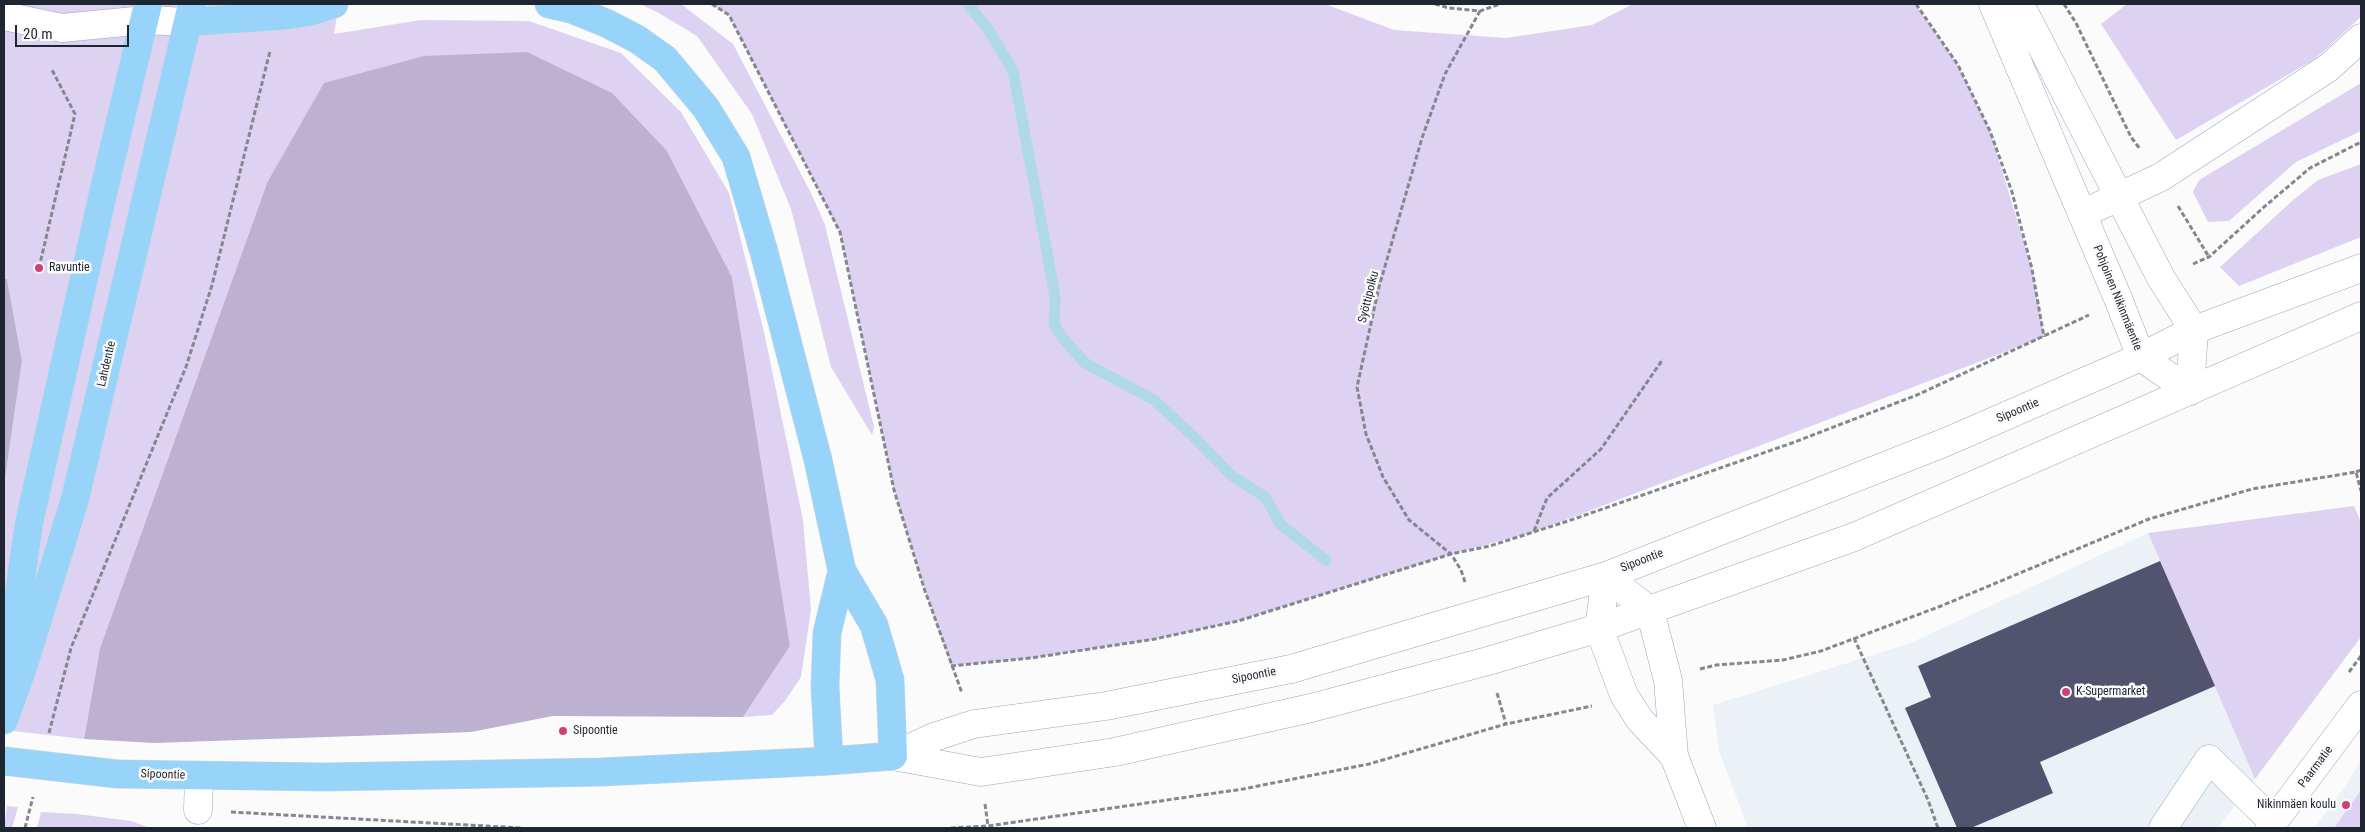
<!DOCTYPE html>
<html>
<head>
<meta charset="utf-8">
<style>
	body { margin:0 }
	#map { position:relative; width:2365px; height:832px; overflow:hidden; background:#fbfbfb; font-family:"Roboto Condensed",sans-serif }
	canvas { display:block }
	.frame { position:absolute; inset:0; border:5px solid #1f2631; pointer-events:none }
	.scale { position:absolute; left:15px; top:25px; width:114px; height:22px; box-sizing:border-box; border:2px solid #1f2631; border-top:0; padding-left:6px; font-size:15px; line-height:18px; white-space:nowrap; color:#1f2631; -webkit-text-stroke:4px #fbfbfb; paint-order:stroke }
</style>
</head>
<body>
<div id="map">
<canvas width="2365" height="832"></canvas>
<div class="frame"></div>
<div class="scale">20 m</div>
</div>
<script>
const ctx = document.querySelector('canvas').getContext('2d');
ctx.lineJoin = 'round';
function fillPath(path, color) { ctx.fillStyle = color; ctx.fill(path, 'evenodd'); }
const poly = rows => new Path2D(rows.map(r => 'M' + r).join(''));
function trace(path, color, width, dash) { ctx.strokeStyle = color; ctx.lineWidth = width; ctx.lineCap = dash ? 'butt' : 'round'; ctx.setLineDash(dash || []); ctx.stroke(path); }
function write(font, color, halo, rows, align = 'center') {
  ctx.font = font + ' "Roboto Condensed",sans-serif'; ctx.lineWidth = 5; ctx.setLineDash([]); ctx.textBaseline = 'middle'; ctx.strokeStyle = halo; ctx.fillStyle = color; for (const [text, x, y, turn = 0] of rows) {
    ctx.save(); ctx.translate(x, y); ctx.rotate((+turn || 0) * Math.PI / 180); ctx.textAlign = isNaN(turn) ? turn : align; if (halo) ctx.strokeText(text, 0, 0); ctx.fillText(text, 0, 0); ctx.restore();
  }
}
fillPath(poly([
	[2148,533,2255,779,2218,828,1748,828,1719,751,1713,705,1908,644],
	[2361,760,2361,828,2314,828,2348,782]
]), '#ecf1f8');
fillPath(poly([
	[4,4,339,4,334,34,421,20,529,21,621,53,681,112,729,193,764,332,803,520,811,610,801,677,785,701,772,715,743,717,790,646,732,277,667,151,267,183,100,648,84,739,4,730,4,486,22,361,7,279,4,279],
	[640,4,681,4,733,44,811,193,825,225,874,427,872,435,831,367,791,209,752,114,697,36,657,12],
	[712,4,1325,4,1394,30,1506,38,1592,25,1633,4,1915,4,1958,65,1990,131,2032,269,2044,337,1534,532,1451,554,1238,621,1155,639,1031,658,951,666,924,588,894,490,840,232,729,15],
	[2127,4,2361,4,2361,17,2315,59,2176,140,2101,24],
	[2361,83,2361,131,2296,162,2229,221,2208,222,2193,192,2199,180],
	[2361,164,2361,237,2239,286,2220,267,2292,201,2318,180],
	[2354,506,2361,522,2361,637,2255,779,2148,533],
	[2361,790,2361,828,2334,828],
	[7,806,18,807,12,828,4,828],
	[41,812,77,814,131,821,150,828,37,828]
]), '#ddd2f2');
fillPath(poly([
	[527,52,612,93,667,151,732,277,790,646,743,717,553,716,471,732,154,743,84,739,100,648,267,183,324,83,424,56],
	[4,279,7,279,22,361,4,486]
]), '#bdb1d1');
trace(poly([
	[968,4,990,32,1013,71,1049,263,1055,298,1054,324,1061,336,1085,363,1154,400,1193,436,1231,475,1265,497,1281,525,1326,560]
]), '#b0d9e7', 11);
fillPath(poly([
	[2160,561,2215,686,2040,762,2053,793,1971,828,1957,828,1905,708,1931,697,1918,666]
]), '#51536f');
const minor = poly([
	[1993,4,2119,301,2141,357,2190,391],
	[2013,4,2025,14,2161,278,2194,330,2190,391],
	[4,16,62,28,145,20,188,22],
	[2082,214,2161,177,2328,68,2361,38],
	[1606,576,1650,611,1668,680,1674,756,1702,828],
	[1606,576,1599,628,1624,695,1640,720,1674,756],
	[893,756,934,737,974,724,1106,706,1291,669,1606,576,1946,442,2141,357,2194,330,2361,268],
	[893,756,981,772,1115,752,1311,708,1488,661,1599,628,1854,537,2361,316],
	[198,810,199,776],
	[2163,828,2209,759,2273,822],
	[2269,828,2361,705]
]);
const major = poly([
	[188,22,278,16,309,12,334,4],
	[8,670,29,523,104,189,148,4],
	[4,720,24,664,75,499,192,4],
	[829,761,825,686,827,633,842,571],
	[117,774,326,777,601,772,829,761,893,756,890,680,874,625,842,571,818,460,764,252,736,157,706,108,665,59,637,39,606,23,571,9,549,4]
]);
trace(minor, '#96a7c4', 29);
trace(major, '#d7d8da', 29);
trace(poly([
	[712,4,729,15,840,232,894,490,924,588,962,693],
	[1435,4,1449,8,1480,11,1500,4],
	[1916,4,1958,65,1990,131,2012,192,2032,269,2044,337],
	[2064,4,2076,23,2131,137,2140,149],
	[2178,206,2209,257],
	[2193,264,2209,257,2264,207,2310,168,2361,142],
	[39,268,75,114,51,68],
	[2356,472,2361,470],
	[1534,531,1547,498,1601,449,1663,359],
	[1465,582,1461,570,1451,554,1409,520,1383,477,1366,434,1357,387,1379,287,1422,138,1445,74,1480,11],
	[1854,638,1928,800,1938,828],
	[951,666,1031,658,1155,639,1238,621,1451,554,1490,546,1568,521,1792,443,1917,395,2089,315],
	[1700,669,1716,665,1783,660,1821,651,1941,606,2149,519,2252,489,2356,472,2361,491],
	[2349,672,2361,656],
	[1497,693,1506,724],
	[49,733,71,648,186,367,212,285,270,51],
	[985,804,988,826],
	[231,812,522,828],
	[25,828,33,797],
	[951,828,988,826,1243,789,1369,764,1506,724,1592,706]
]), '#84878d', 3, [5, 2.5]);
trace(minor, '#fff', 28);
trace(major, '#98d3f9', 28);
const majorBridge = poly([
	[4,761,117,774]
]);
trace(majorBridge, '#d7d8da', 29, []);
trace(majorBridge, '#98d3f9', 28);
for (const [x, y, r, color] of [
	[39,268,5,"#cd4173"],
	[2066,692,5,"#cd4173"],
	[563,731,5,"#cd4173"],
	[2346,805,5,"#cd4173"]
]) { const dot = new Path2D(); dot.arc(x, y, r, 0, 2 * Math.PI); ctx.fillStyle = color; ctx.fill(dot); trace(dot, '#fbfbfb', 2); }
write('12px', '#1f2631', '#fbfbfb', [
	["Ravuntie",49,268],
	["K-Supermarket",2076,692],
	["Sipoontie",573,731],
	["Nikinmäen koulu",2336,805,"right"]
], 'left');
write('12px', '#1f2631', '#fbfbfb', [
	["Syöttipolku",1369,297,-76],
	["Pohjoinen Nikinmäentie",2117,298,68],
	["Lahdentie",107,364,-77],
	["Sipoontie",2018,411,-23],
	["Sipoontie",1642,561,-21],
	["Sipoontie",1254,676,-11],
	["Paarmatie",2316,767,-53],
	["Sipoontie",163,775,2]
]);
</script>
</body>
</html>
